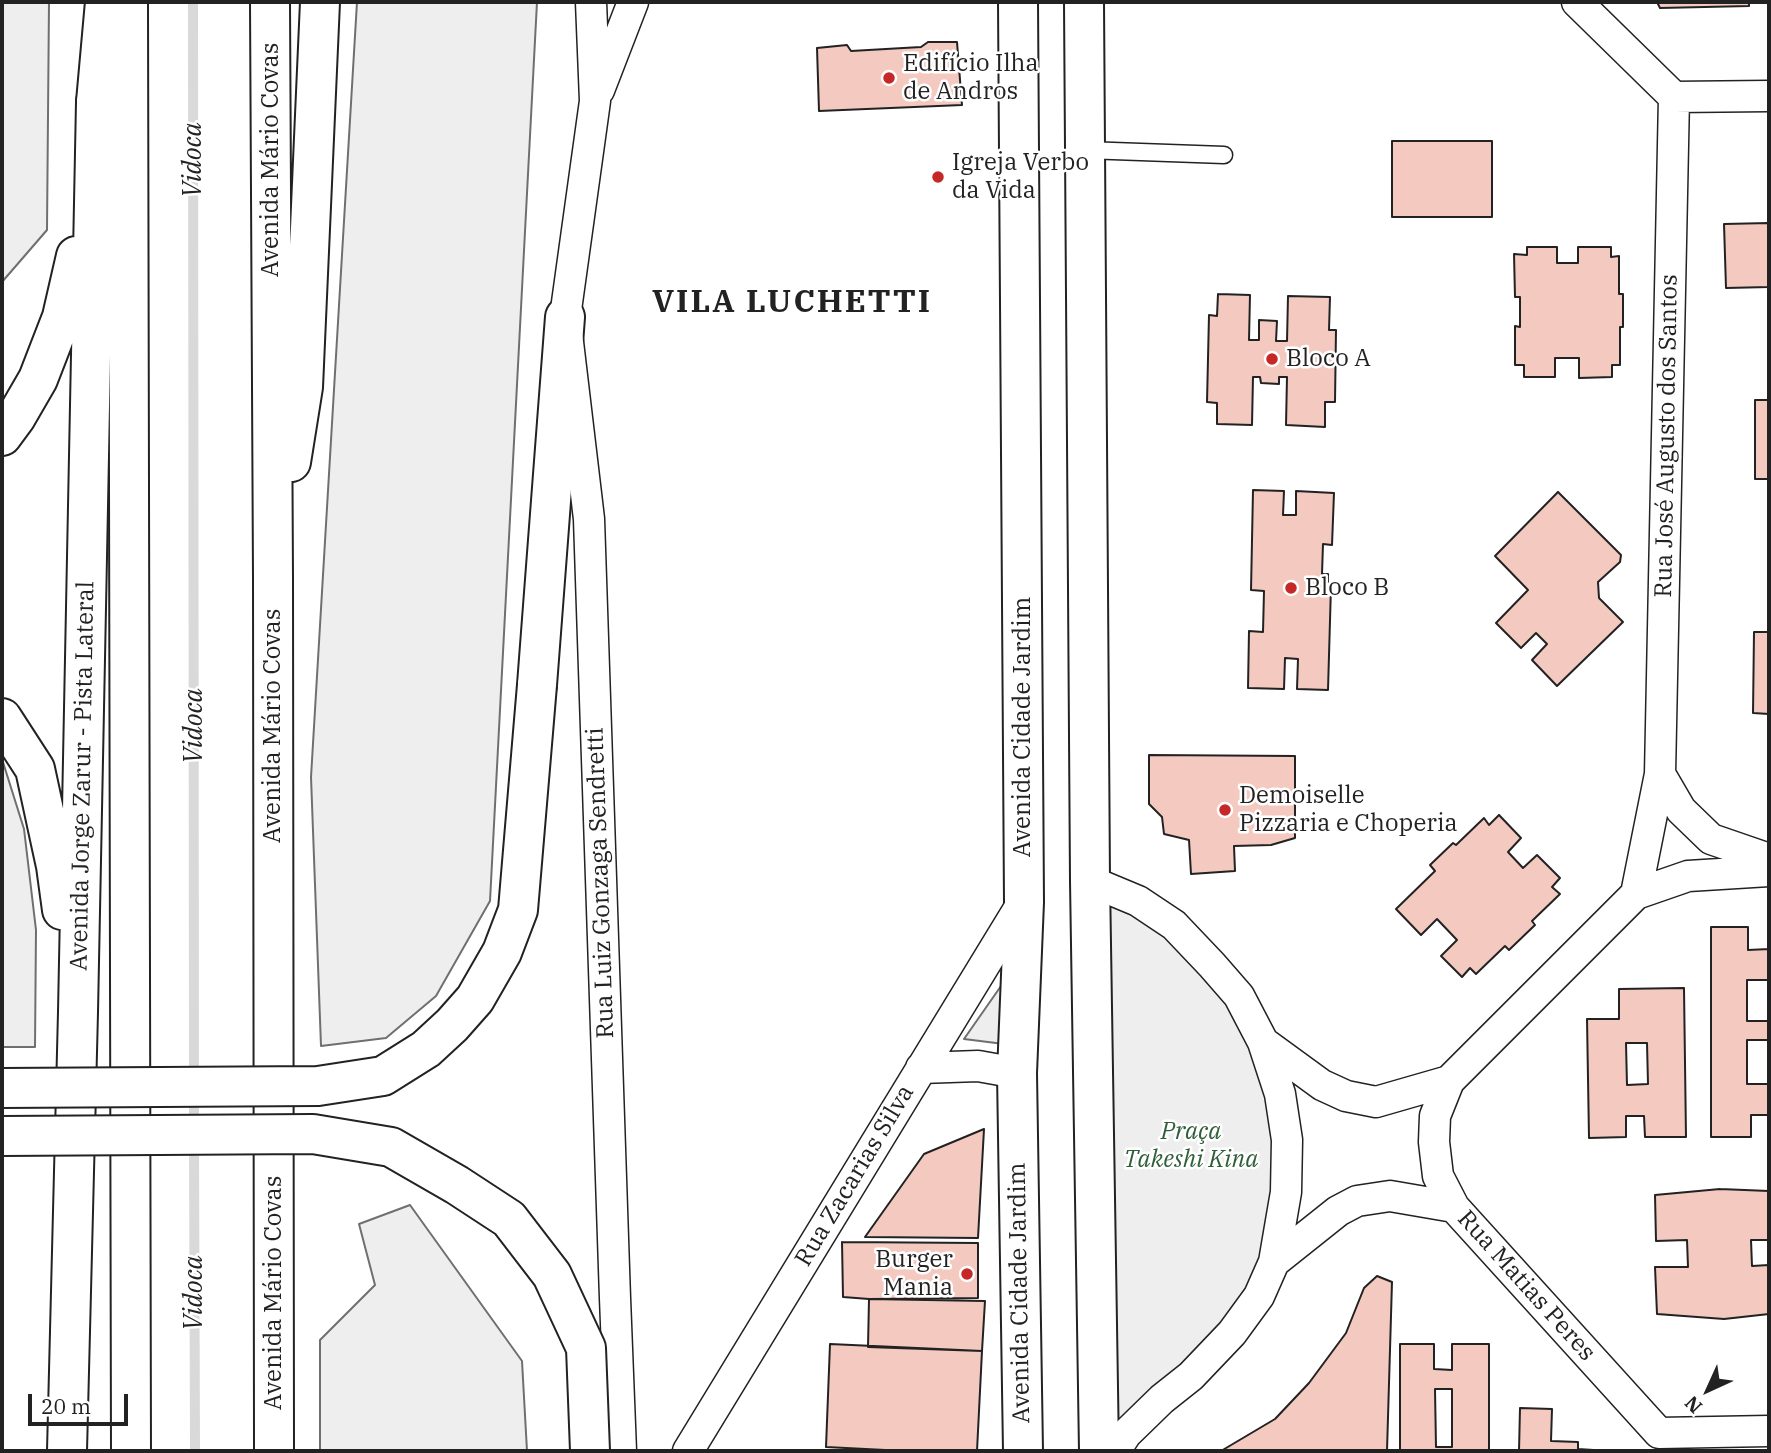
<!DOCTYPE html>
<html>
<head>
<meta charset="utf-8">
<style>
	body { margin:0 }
	#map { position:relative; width:1771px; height:1453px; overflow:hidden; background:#fff; font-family:"IBM Plex Serif",serif }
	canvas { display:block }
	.frame { position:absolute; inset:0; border:4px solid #222; pointer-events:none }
	.north { position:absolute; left:1673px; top:1355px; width:70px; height:70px; -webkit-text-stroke:5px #fff; paint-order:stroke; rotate:225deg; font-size:19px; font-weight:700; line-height:28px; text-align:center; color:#222 }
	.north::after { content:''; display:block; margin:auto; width:24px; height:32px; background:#222; clip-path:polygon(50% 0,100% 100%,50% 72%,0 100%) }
	.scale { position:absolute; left:28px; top:1394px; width:100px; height:32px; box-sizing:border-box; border:4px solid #222; border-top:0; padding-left:9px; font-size:21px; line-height:24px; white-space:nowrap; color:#222; -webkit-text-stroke:5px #fff; paint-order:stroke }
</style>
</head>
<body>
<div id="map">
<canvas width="1771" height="1453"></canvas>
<div class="frame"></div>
<div class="north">N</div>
<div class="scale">20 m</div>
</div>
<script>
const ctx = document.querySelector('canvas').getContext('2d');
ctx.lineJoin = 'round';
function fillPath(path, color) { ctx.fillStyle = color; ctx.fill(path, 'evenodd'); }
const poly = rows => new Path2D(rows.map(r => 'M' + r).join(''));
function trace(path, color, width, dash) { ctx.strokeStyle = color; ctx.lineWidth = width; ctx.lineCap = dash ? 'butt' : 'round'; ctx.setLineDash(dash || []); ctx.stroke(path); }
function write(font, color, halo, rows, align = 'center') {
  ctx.font = font + ' "IBM Plex Serif",serif'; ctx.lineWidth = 5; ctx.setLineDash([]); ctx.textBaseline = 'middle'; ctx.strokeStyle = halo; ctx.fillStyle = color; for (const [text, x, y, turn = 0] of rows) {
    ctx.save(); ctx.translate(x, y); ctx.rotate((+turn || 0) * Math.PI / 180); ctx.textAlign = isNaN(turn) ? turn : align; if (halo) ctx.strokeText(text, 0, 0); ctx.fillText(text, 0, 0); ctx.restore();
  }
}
const green = poly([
	[2,2,49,2,47,230,2,282,2,2],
	[357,2,537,2,490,901,436,996,386,1038,321,1046,311,777,357,2],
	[2,759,24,829,36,930,35,1047,2,1047,2,759],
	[1090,881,1212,965,1280,1094,1274,1262,1115,1451,1090,881],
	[1008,976,1012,1045,964,1039,1008,976],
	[410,1205,522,1361,527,1451,320,1451,320,1340,375,1285,359,1224,410,1205]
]);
fillPath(green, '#eee');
trace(green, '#6f6f6f', 2);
trace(poly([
	[193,2,194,1079],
	[194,1094,194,1128],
	[194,1143,195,1451]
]), '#d9d9d9', 10);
const building = poly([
	[1657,2,1749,2,1749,6,1660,8,1657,2],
	[928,42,957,42,962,105,819,111,817,48,847,45,851,51,921,47,928,42],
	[1392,141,1492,141,1492,217,1392,217,1392,141],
	[1769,223,1769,287,1726,288,1724,224,1769,223],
	[1527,247,1557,247,1557,263,1578,263,1578,247,1611,247,1611,257,1619,256,1619,294,1623,294,1623,327,1620,327,1620,365,1612,365,1612,377,1579,378,1579,358,1555,358,1555,377,1524,377,1524,365,1515,365,1515,326,1520,327,1520,297,1515,297,1514,254,1527,255,1527,247],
	[1218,294,1250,295,1249,340,1259,340,1259,320,1277,321,1276,341,1287,341,1288,296,1330,297,1329,330,1336,330,1335,402,1325,402,1325,427,1286,425,1287,377,1279,377,1279,384,1261,383,1260,377,1253,377,1252,425,1217,424,1217,403,1207,402,1209,315,1217,316,1218,294],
	[1755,400,1769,400,1769,479,1755,479,1755,400],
	[1253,490,1284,491,1283,515,1296,515,1296,491,1334,493,1332,545,1323,544,1322,574,1328,574,1328,586,1331,586,1328,690,1297,689,1298,659,1285,658,1284,689,1248,688,1249,631,1263,632,1264,591,1251,590,1253,490],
	[1558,492,1621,555,1620,562,1598,582,1599,598,1623,622,1557,686,1532,660,1547,644,1536,633,1521,648,1496,623,1528,590,1495,556,1558,492],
	[1754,632,1769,632,1769,714,1753,713,1754,632],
	[1149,755,1295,756,1295,838,1271,845,1234,846,1235,871,1191,874,1189,840,1164,834,1162,817,1149,804,1149,755],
	[1499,815,1521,838,1508,852,1523,868,1537,855,1560,878,1552,887,1560,894,1532,921,1535,925,1509,950,1505,946,1476,974,1470,968,1462,977,1441,956,1457,940,1437,919,1421,935,1396,909,1435,871,1430,865,1453,843,1456,845,1484,818,1489,825,1499,815],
	[1711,927,1748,927,1748,950,1769,949,1769,929,1769,1115,1751,1115,1751,1137,1711,1137,1711,927],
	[1747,980,1769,980,1769,1021,1747,1021,1747,980],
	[1747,1040,1768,1040,1768,1084,1747,1084,1747,1040],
	[1684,988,1686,1137,1645,1137,1644,1116,1626,1116,1626,1137,1589,1138,1587,1019,1619,1019,1619,989,1684,988],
	[1626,1043,1647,1043,1648,1084,1627,1085,1626,1043],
	[984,1129,978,1238,865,1237,924,1154,984,1129],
	[1720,1189,1769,1191,1769,1240,1751,1240,1752,1266,1769,1265,1769,1314,1724,1319,1657,1314,1655,1267,1688,1267,1687,1240,1656,1241,1655,1195,1720,1189],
	[842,1242,978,1243,978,1298,869,1299,843,1297,842,1242],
	[1377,1276,1392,1282,1387,1451,1221,1451,1275,1419,1309,1383,1346,1333,1364,1288,1377,1276],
	[869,1299,985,1301,982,1351,868,1347,869,1299],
	[830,1344,982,1351,977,1451,905,1451,826,1447,830,1344],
	[1400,1344,1434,1344,1434,1369,1452,1370,1452,1344,1489,1344,1489,1451,1400,1451,1400,1344],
	[1435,1389,1452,1389,1452,1447,1436,1447,1435,1389],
	[1520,1408,1552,1409,1551,1441,1578,1442,1578,1449,1609,1451,1519,1451,1520,1408]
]);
fillPath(building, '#f3c9c0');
trace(building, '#222', 2);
const service = poly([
	[1085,150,1224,155]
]);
const minor = poly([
	[591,2,595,101,565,317,589,519,615,1298,621,1451],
	[1577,2,1674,97,1769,96],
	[599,90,633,2],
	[1660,774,1681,810,1711,839,1769,859],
	[1090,881,1138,901,1174,925,1212,965,1239,996,1263,1042,1280,1094,1287,1140,1286,1192,1274,1262,1259,1296,1232,1333,1191,1376,1162,1399,1126,1434,1115,1451],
	[1636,894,1660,774,1674,97],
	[1263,1042,1322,1085,1346,1096,1376,1102,1449,1081,1636,894,1688,876,1769,871],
	[921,1068,978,1066,1017,1073],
	[1449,1081,1435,1116,1434,1142,1438,1176,1454,1207],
	[1274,1262,1338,1211,1357,1201,1390,1196,1454,1207,1659,1433,1769,1431],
	[688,1451,1023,902]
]);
const secondary = poly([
	[1018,2,1024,902,1017,1073,1023,1451],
	[1084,2,1090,881,1099,1451],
	[2,436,16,417,38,379,62,317,76,256],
	[537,685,565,317],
	[2,718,35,769,56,866,62,910],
	[67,1451,78,1012,96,102]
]);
const motorway = poly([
	[128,2,131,1451],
	[270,2,273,578,274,1451],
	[96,102,105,2],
	[291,462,303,387,320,2]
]);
trace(service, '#222', 19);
trace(minor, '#222', 33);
trace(secondary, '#222', 42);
trace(motorway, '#222', 42);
trace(service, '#fff', 16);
trace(minor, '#fff', 30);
trace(secondary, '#fff', 38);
trace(motorway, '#fff', 38);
const secondaryBridge = poly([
	[2,1088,318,1086,383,1076,426,1049,452,1025,475,999,502,952,518,910,537,685],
	[2,1136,313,1134,391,1147,457,1185,509,1219,552,1275,586,1348,590,1451]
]);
trace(secondaryBridge, '#222', 42, []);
trace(secondaryBridge, '#fff', 38);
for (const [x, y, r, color] of [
	[889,78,7,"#c62828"],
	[938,177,7,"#c62828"],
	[1272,359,7,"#c62828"],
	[1291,588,7,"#c62828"],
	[1225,810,7,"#c62828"],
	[967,1274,7,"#c62828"]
]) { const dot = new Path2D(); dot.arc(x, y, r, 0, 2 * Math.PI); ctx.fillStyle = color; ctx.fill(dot); trace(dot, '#fff', 2.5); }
write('24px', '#222', '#fff', [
	["Edifício Ilha",903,64],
	["de Andros",903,92],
	["Igreja Verbo",952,163],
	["da Vida",952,191],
	["Bloco A",1286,359],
	["Bloco B",1305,588],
	["Demoiselle",1239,796],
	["Pizzaria e Choperia",1239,824],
	["Burger",953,1260,"right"],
	["Mania",953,1288,"right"]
], 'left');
write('24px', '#222', '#fff', [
	["Avenida Mário Covas",271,160,-90],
	["Rua José Augusto dos Santos",1667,436,-89],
	["Avenida Mário Covas",273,726,-90],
	["Avenida Cidade Jardim",1023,727,-90],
	["Avenida Jorge Zarur - Pista Lateral",83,776,-89],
	["Rua Luiz Gonzaga Sendretti",601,883,-92],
	["Rua Zacarias Silva",855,1176,-59],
	["Rua Matias Peres",1526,1286,48],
	["Avenida Mário Covas",274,1293,-90],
	["Avenida Cidade Jardim",1020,1293,-91]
]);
write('italic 24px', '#2f5e38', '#fff', [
	["Praça",1191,1132],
	["Takeshi Kina",1191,1160]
]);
write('italic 26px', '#222', '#fff', [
	["Vidoca",193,160,-90],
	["Vidoca",194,726,-90],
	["Vidoca",194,1293,-90]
]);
ctx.letterSpacing = '2px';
write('bold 32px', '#222', '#fff', [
	["VILA LUCHETTI",792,303]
]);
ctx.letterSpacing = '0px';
</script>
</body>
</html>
